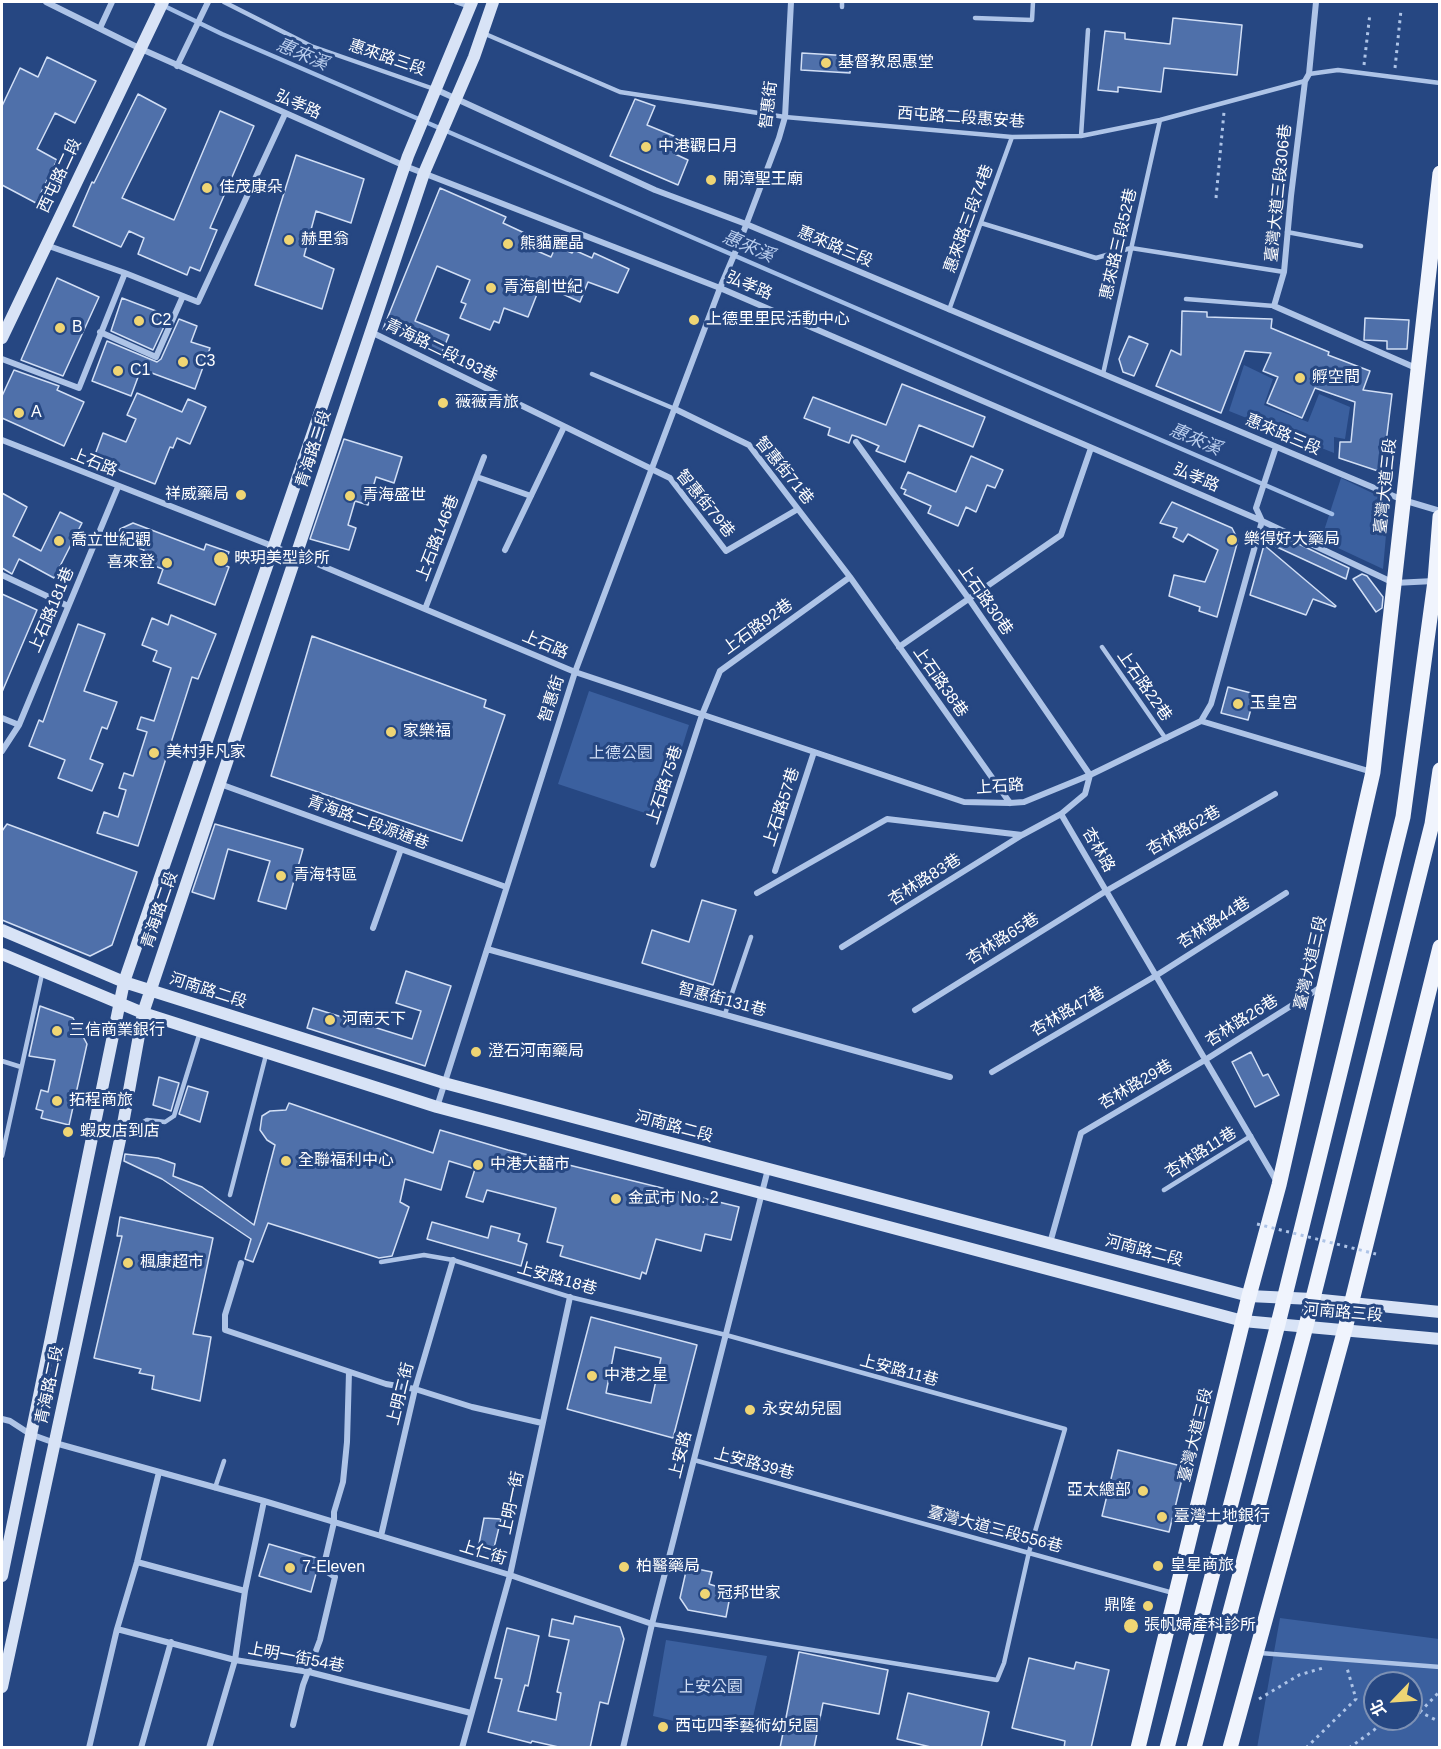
<!DOCTYPE html>
<html>
<head>
<meta charset="utf-8">
<style>
	body { margin:0 }
	#map { position:relative; width:1441px; height:1749px; overflow:hidden; background:#264782; font-family:Arial,"Noto Sans TC",sans-serif }
	canvas { display:block }
	.frame { position:absolute; inset:0; border:3px solid #fff; pointer-events:none }
	.north { position:absolute; left:1363px; top:1671px; width:60px; height:60px; box-sizing:border-box; background:#264782; border:2px solid #7d91b4; border-radius:50%; rotate:245deg; font-size:16px; font-weight:700; line-height:24px; text-align:center; color:#fff }
	.north::after { content:''; display:block; margin:auto; width:21px; height:27px; background:#efd574; clip-path:polygon(50% 0,100% 100%,50% 72%,0 100%) }
</style>
</head>
<body>
<div id="map">
<canvas width="1441" height="1749"></canvas>
<div class="frame"></div>
<div class="north">北</div>
</div>
<script>
const ctx = document.querySelector('canvas').getContext('2d');
ctx.lineJoin = 'round';
function fillPath(path, color) { ctx.fillStyle = color; ctx.fill(path, 'evenodd'); }
const poly = rows => new Path2D(rows.map(r => 'M' + r).join(''));
function trace(path, color, width, dash) { ctx.strokeStyle = color; ctx.lineWidth = width; ctx.lineCap = dash ? 'butt' : 'round'; ctx.setLineDash(dash || []); ctx.stroke(path); }
function write(font, color, halo, rows, align = 'center') {
  ctx.font = font + ' Arial,"Noto Sans TC",sans-serif'; ctx.lineWidth = 6; ctx.setLineDash([]); ctx.textBaseline = 'middle'; ctx.strokeStyle = halo; ctx.fillStyle = color; for (const [text, x, y, turn = 0] of rows) {
    ctx.save(); ctx.translate(x, y); ctx.rotate((+turn || 0) * Math.PI / 180); ctx.textAlign = isNaN(turn) ? turn : align; if (halo) ctx.strokeText(text, 0, 0); ctx.fillText(text, 0, 0); ctx.restore();
  }
}
fillPath(poly([
	[1244,365,1273,379,1264,405,1308,422,1319,394,1350,407,1345,439,1334,437,1334,453,1229,411],
	[1341,478,1389,501,1383,569,1321,540],
	[589,691,689,725,660,818,558,784],
	[1280,1618,1439,1639,1439,1747,1257,1748],
	[1375,1683,1411,1683,1411,1719,1375,1719],
	[666,1640,767,1656,750,1730,712,1730,653,1716]
]), '#3b609f');
trace(poly([
	[156,2,222,34,1332,514]
]), '#a3bee7', 4.5);
const building = poly([
	[1173,18,1242,25,1237,75,1164,68,1161,92,1118,87,1118,92,1098,90,1105,31,1125,33,1125,39,1170,44,1173,18],
	[802,53,851,56,850,73,801,70,802,53],
	[47,57,96,81,75,123,55,113,37,149,57,160,36,203,2,185,2,106,20,68,38,77,47,57],
	[138,94,166,109,122,198,174,220,220,111,254,126,210,228,217,230,200,271,190,267,187,275,138,254,144,238,129,231,121,247,73,226,92,182,94,183,138,94],
	[635,99,655,106,647,125,681,139,675,154,688,160,678,185,610,156,635,99],
	[296,155,364,179,351,223,316,211,304,256,334,269,322,309,255,285,296,155],
	[440,188,506,217,503,223,533,237,528,247,551,257,556,246,572,253,574,250,592,258,594,253,629,269,618,293,588,282,580,302,541,284,528,317,504,308,499,323,494,321,490,330,460,318,466,304,461,302,470,280,437,266,415,321,449,335,441,355,383,329,440,188],
	[57,278,99,297,63,376,21,360,57,278],
	[122,298,169,316,153,350,111,331,122,298],
	[1182,311,1207,312,1207,317,1272,319,1271,328,1329,352,1328,355,1370,371,1363,390,1392,394,1385,451,1388,451,1384,468,1378,471,1339,458,1340,442,1351,442,1355,402,1315,388,1302,418,1267,403,1278,377,1263,371,1271,353,1245,351,1221,413,1156,386,1171,350,1181,355,1182,311],
	[1365,318,1409,320,1407,349,1387,349,1387,341,1364,340,1365,318],
	[179,319,197,326,191,342,210,348,195,389,141,369,131,396,92,381,107,341,157,362,161,359,179,319],
	[1129,336,1148,344,1134,376,1123,372,1119,359,1129,336],
	[14,370,59,386,57,390,84,402,64,446,2,418,2,396,14,370],
	[902,384,985,417,973,447,919,425,905,462,876,451,879,446,858,437,852,435,849,443,828,435,830,428,804,418,813,397,886,425,902,384],
	[137,393,182,412,188,399,206,407,190,444,177,438,173,448,170,447,155,484,93,460,103,433,126,442,136,419,127,415,137,393],
	[344,439,402,457,394,483,376,477,368,505,355,501,348,525,356,528,349,550,310,539,344,439],
	[971,456,1003,470,995,488,987,485,976,512,966,507,958,526,928,513,931,506,904,494,906,490,901,488,908,472,956,492,971,456],
	[2,493,27,507,13,536,41,551,60,512,82,523,54,578,19,559,12,574,2,568,2,493],
	[1172,502,1232,528,1238,540,1217,617,1199,611,1200,607,1169,596,1174,575,1205,582,1218,550,1188,534,1183,542,1173,537,1177,528,1160,523,1172,502],
	[133,523,204,550,206,544,229,552,224,565,229,567,215,605,158,583,163,569,140,561,144,550,116,540,120,529,133,523],
	[1282,536,1349,568,1346,579,1264,541,1282,536],
	[1264,545,1336,606,1335,607,1313,599,1306,615,1250,595,1264,545],
	[1362,574,1367,576,1383,597,1382,608,1376,612,1353,579,1362,574],
	[2,594,37,610,2,692,2,594],
	[171,615,216,634,198,679,192,677,138,846,97,833,104,812,118,817,126,790,119,788,124,773,133,776,147,732,137,729,141,717,154,721,171,668,153,661,157,651,142,645,152,618,168,625,171,615],
	[78,624,105,634,84,691,117,702,107,729,102,727,90,759,103,764,92,791,58,778,65,760,29,746,39,720,43,722,78,624],
	[312,636,486,700,484,707,505,715,462,841,271,776,312,636],
	[1228,687,1255,694,1248,720,1221,713,1228,687],
	[7,824,137,872,112,945,90,956,2,920,2,831,7,824],
	[215,824,303,849,286,909,258,901,270,861,228,849,214,899,192,892,215,824],
	[702,900,736,910,713,985,642,963,652,930,689,942,702,900],
	[406,971,451,986,425,1066,307,1028,313,1008,412,1039,421,1011,396,1003,406,971],
	[40,1006,73,1018,87,1044,69,1125,41,1118,43,1111,36,1109,41,1090,48,1092,55,1060,29,1056,40,1006],
	[1251,1052,1263,1076,1268,1074,1279,1095,1255,1107,1232,1062,1251,1052],
	[159,1077,179,1083,171,1111,153,1105,159,1077],
	[188,1086,208,1092,200,1122,179,1114,188,1086],
	[289,1103,433,1153,440,1130,508,1150,739,1207,731,1240,705,1234,701,1251,656,1239,646,1274,642,1272,640,1279,560,1256,563,1246,547,1242,556,1208,487,1190,483,1202,466,1197,475,1169,449,1161,441,1190,405,1179,400,1202,409,1207,392,1256,379,1258,268,1223,253,1262,245,1259,251,1239,162,1179,124,1161,125,1154,158,1158,175,1164,173,1176,202,1187,254,1225,275,1145,267,1140,260,1130,262,1116,270,1111,286,1110,289,1103],
	[120,1217,213,1238,193,1334,211,1337,200,1401,152,1389,154,1376,139,1373,141,1369,94,1358,122,1236,117,1236,120,1217],
	[432,1222,488,1238,491,1226,520,1234,518,1241,527,1244,521,1266,427,1239,432,1222],
	[591,1317,697,1345,673,1438,567,1409,591,1317],
	[615,1347,661,1358,651,1403,606,1393,615,1347],
	[1118,1450,1185,1467,1169,1532,1102,1516,1118,1450],
	[484,1518,501,1519,493,1552,478,1549,484,1518],
	[269,1544,320,1559,311,1592,259,1576,269,1544],
	[687,1567,712,1572,709,1584,731,1591,726,1617,688,1610,680,1598,687,1567],
	[575,1616,620,1627,624,1639,608,1704,600,1702,590,1748,563,1748,532,1741,531,1743,488,1732,502,1679,495,1678,507,1628,539,1636,528,1686,525,1685,518,1711,556,1720,561,1693,557,1692,569,1640,549,1636,552,1619,573,1624,575,1616],
	[799,1652,888,1670,879,1714,823,1703,814,1748,780,1748,799,1652],
	[1029,1658,1074,1669,1076,1662,1109,1670,1091,1748,1064,1748,1065,1741,1012,1728,1029,1658],
	[908,1693,989,1712,981,1748,935,1748,897,1739,908,1693]
]);
fillPath(building, '#4f70aa');
trace(building, '#d2dff5', 1.5);
trace(poly([
	[1364,65,1370,13],
	[1395,68,1401,10],
	[1216,198,1224,112],
	[1259,1699,1299,1675,1323,1668],
	[1411,1712,1420,1712,1440,1722],
	[1420,1712,1440,1691],
	[1306,1748,1356,1699,1347,1668],
	[1349,1748,1374,1730,1386,1719]
]), '#aec4e7', 3, [3, 4.5]);
trace(poly([
	[224,2,311,46,434,89],
	[456,2,468,6],
	[842,7,842,2],
	[975,18,1032,20,1033,2],
	[483,33,620,92,785,117,1012,137,1081,136,1160,120,1305,81],
	[1309,74,1338,70,1440,83],
	[1081,136,1088,30],
	[981,223,1096,258,1131,248,1284,272],
	[1287,232,1361,246],
	[1186,299,1274,306],
	[949,310,1012,137],
	[592,374,675,409],
	[1103,374,1160,120],
	[1102,647,1166,739],
	[725,1014,751,937],
	[2,1061,21,1067],
	[123,1134,147,1120,165,1122,174,1116,200,1032],
	[2,1156,42,974],
	[1164,1190,1251,1136],
	[230,1195,266,1055],
	[381,1262,424,1255,453,1260,570,1297,726,1335,1065,1429,1029,1552,1004,1663,997,1680,652,1624],
	[694,1460,1173,1593],
	[215,1488,224,1461],
	[1260,1653,1440,1667]
]), '#aec4e7', 4.5);
trace(poly([
	[46,2,139,48,405,166,720,288,1262,521,1394,583,1434,581],
	[1316,2,1309,74,1305,81,1291,196,1284,272,1274,306,1416,368],
	[100,28,112,2],
	[177,66,208,2],
	[437,90,655,190,746,224,1403,500,1440,511],
	[46,245,125,273,198,302,285,114],
	[100,332,156,357,183,296],
	[371,332,670,478,726,551,798,509],
	[2,359,79,388,125,273],
	[675,409,749,445,850,577,1010,803],
	[2,440,308,560,575,672,964,802,1010,803,1024,802,1090,775,1201,721,1211,704,1262,521,1256,508,1276,447],
	[477,477,531,496],
	[505,550,564,427],
	[2,575,68,606],
	[425,609,484,457],
	[899,647,1061,535,1091,448],
	[2,718,19,725],
	[1201,721,1372,772],
	[2,751,19,725,118,487],
	[220,784,506,887],
	[1061,814,1277,1182],
	[653,865,702,715,720,671,850,577],
	[775,871,814,752],
	[757,893,887,819,1022,835],
	[373,928,401,849],
	[842,947,1022,835,1061,814,1085,794,1090,775,969,599,856,442],
	[487,949,950,1077],
	[915,1010,1106,891,1275,794],
	[992,1072,1157,975,1286,893],
	[437,1107,575,672,720,288,740,241,779,138,785,117,791,2],
	[1050,1243,1081,1133,1205,1060,1321,987],
	[241,1263,225,1315,225,1330,386,1384,415,1389,472,1407,542,1423],
	[2,1419,10,1421,30,1434,55,1443,264,1501,381,1536,510,1575,652,1624],
	[381,1536,415,1389,453,1260],
	[137,1562,245,1591],
	[117,1629,235,1660,309,1672,471,1713],
	[293,1725,303,1685,320,1640,335,1577,323,1569,334,1522,334,1512,343,1482,347,1442,349,1372],
	[89,1748,117,1629,137,1562,159,1472],
	[141,1748,171,1642],
	[209,1748,235,1660,245,1591,264,1501],
	[462,1748,510,1575,570,1297],
	[623,1748,652,1624,768,1169]
]), '#aec4e7', 6);
trace(poly([
	[2,338,163,2],
	[2,930,124,982,444,1083,1249,1296,1312,1299,1440,1312],
	[2,954,143,1013,437,1107,1243,1321,1440,1339],
	[2,1576,124,982,408,156,472,2],
	[2,1687,121,1135,143,1013,424,173,474,57,493,2]
]), '#d8e3f6', 12);
trace(poly([
	[1138,1748,1249,1296,1279,1185,1373,772,1440,173],
	[1167,1748,1278,1324,1403,817,1435,581,1440,517],
	[1194,1748,1306,1326,1432,824,1440,770],
	[1230,1748,1345,1329,1440,947]
]), '#f0f4fd', 15);
trace(poly([
	[1257,1224,1376,1254]
]), '#aec4e7', 3, [3, 4.5]);
for (const [x, y, r, color] of [
	[826,63,6,"#efd574"],
	[646,147,6,"#efd574"],
	[711,180,6,"#efd574"],
	[207,188,6,"#efd574"],
	[289,240,6,"#efd574"],
	[508,244,6,"#efd574"],
	[491,288,6,"#efd574"],
	[694,320,6,"#efd574"],
	[139,321,6,"#efd574"],
	[60,328,6,"#efd574"],
	[183,362,6,"#efd574"],
	[118,371,6,"#efd574"],
	[1300,378,6,"#efd574"],
	[443,403,6,"#efd574"],
	[19,413,6,"#efd574"],
	[241,495,6,"#efd574"],
	[350,496,6,"#efd574"],
	[1232,540,6,"#efd574"],
	[59,541,6,"#efd574"],
	[221,559,8,"#efd574"],
	[167,563,6,"#efd574"],
	[1238,704,6,"#efd574"],
	[391,732,6,"#efd574"],
	[154,753,6,"#efd574"],
	[281,876,6,"#efd574"],
	[330,1020,6,"#efd574"],
	[57,1031,6,"#efd574"],
	[476,1052,6,"#efd574"],
	[57,1101,6,"#efd574"],
	[68,1132,6,"#efd574"],
	[286,1161,6,"#efd574"],
	[478,1165,6,"#efd574"],
	[616,1199,6,"#efd574"],
	[128,1263,6,"#efd574"],
	[592,1376,6,"#efd574"],
	[750,1410,6,"#efd574"],
	[1143,1491,6,"#efd574"],
	[1162,1517,6,"#efd574"],
	[1158,1566,6,"#efd574"],
	[624,1567,6,"#efd574"],
	[290,1568,6,"#efd574"],
	[705,1594,6,"#efd574"],
	[1148,1606,6,"#efd574"],
	[1131,1626,8,"#efd574"],
	[663,1727,6,"#efd574"]
]) { const dot = new Path2D(); dot.arc(x, y, r, 0, 2 * Math.PI); ctx.fillStyle = color; ctx.fill(dot); trace(dot, '#264782', 2); }
write('16px', '#fff', '#264782', [
	["惠來路三段",387,58,19],
	["弘孝路",298,105,24],
	["智惠街",769,105,-83],
	["西屯路二段惠安巷",961,118,4],
	["西屯路二段",60,176,-65],
	["臺灣大道三段306巷",1279,193,-84],
	["惠來路三段74巷",969,219,-70],
	["惠來路三段52巷",1119,244,-77],
	["惠來路三段",835,247,23],
	["弘孝路",749,286,23],
	["青海路二段193巷",441,351,26],
	["惠來路三段",1283,435,23],
	["青海路二段",314,449,-72],
	["上石路",94,463,22],
	["智惠街71巷",784,471,51],
	["弘孝路",1196,478,23],
	["臺灣大道三段",1386,486,-84],
	["智惠街79巷",705,504,51],
	["上石路146巷",438,538,-69],
	["上石路30巷",985,600,55],
	["上石路181巷",52,610,-67],
	["上石路92巷",758,627,-36],
	["上石路",545,645,23],
	["上石路38巷",940,682,55],
	["上石路22巷",1144,686,55],
	["智惠街",552,699,-72],
	["上石路75巷",665,785,-72],
	["上石路",1000,787,-4],
	["上石路57巷",782,807,-72],
	["青海路二段源通巷",368,823,20],
	["杏林路62巷",1184,831,-30],
	["杏林路",1098,850,60],
	["杏林路83巷",925,880,-32],
	["青海路二段",160,910,-71],
	["杏林路44巷",1214,923,-32],
	["杏林路65巷",1003,939,-32],
	["臺灣大道三段",1311,963,-77],
	["河南路二段",208,991,18],
	["智惠街131巷",722,1000,15],
	["杏林路47巷",1068,1012,-30],
	["杏林路26巷",1242,1021,-32],
	["杏林路29巷",1136,1085,-30],
	["河南路二段",674,1127,15],
	["杏林路11巷",1201,1153,-32],
	["河南路二段",1144,1251,15],
	["上安路18巷",557,1279,16],
	["河南路三段",1343,1313,5],
	["上安路11巷",899,1371,15],
	["青海路二段",50,1385,-78],
	["上明二街",401,1394,-76],
	["臺灣大道三段",1196,1435,-76],
	["上安路",681,1455,-76],
	["上安路39巷",754,1464,15],
	["上明一街",512,1503,-78],
	["臺灣大道三段556巷",995,1530,15],
	["上仁街",483,1553,17],
	["上明一街54巷",296,1658,11]
]);
write('16px', '#fff', '#264782', [
	["基督教恩惠堂",838,63],
	["中港觀日月",658,147],
	["開漳聖王廟",723,180],
	["佳茂康朵",219,188],
	["赫里翁",301,240],
	["熊貓麗晶",520,244],
	["青海創世紀",503,288],
	["上德里里民活動中心",706,320],
	["C2",151,321],
	["B",72,328],
	["C3",195,362],
	["C1",130,371],
	["孵空間",1312,378],
	["薇薇青旅",455,403],
	["A",31,413],
	["祥威藥局",229,495,"right"],
	["青海盛世",362,496],
	["樂得好大藥局",1244,540],
	["喬立世紀觀",71,541],
	["映玥美型診所",234,559],
	["喜來登",155,563,"right"],
	["玉皇宮",1250,704],
	["家樂福",403,732],
	["美村非凡家",166,753],
	["青海特區",293,876],
	["河南天下",342,1020],
	["三信商業銀行",69,1031],
	["澄石河南藥局",488,1052],
	["拓程商旅",69,1101],
	["蝦皮店到店",80,1132],
	["全聯福利中心",298,1161],
	["中港大囍市",490,1165],
	["金武市 No. 2",628,1199],
	["楓康超市",140,1263],
	["中港之星",604,1376],
	["永安幼兒園",762,1410],
	["亞太總部",1131,1491,"right"],
	["臺灣土地銀行",1174,1517],
	["皇星商旅",1170,1566],
	["柏醫藥局",636,1567],
	["7-Eleven",302,1568],
	["冠邦世家",717,1594],
	["鼎隆",1136,1606,"right"],
	["張帆婦產科診所",1144,1626],
	["西屯四季藝術幼兒園",675,1727]
], 'left');
write('16px', '#d2dff5', '#264782', [
	["上德公園",621,754],
	["上安公園",711,1688]
]);
write('italic 18px', '#baceee', '#264782', [
	["惠來溪",302,55,23],
	["惠來溪",748,247,23],
	["惠來溪",1195,440,23]
]);
</script>
</body>
</html>
